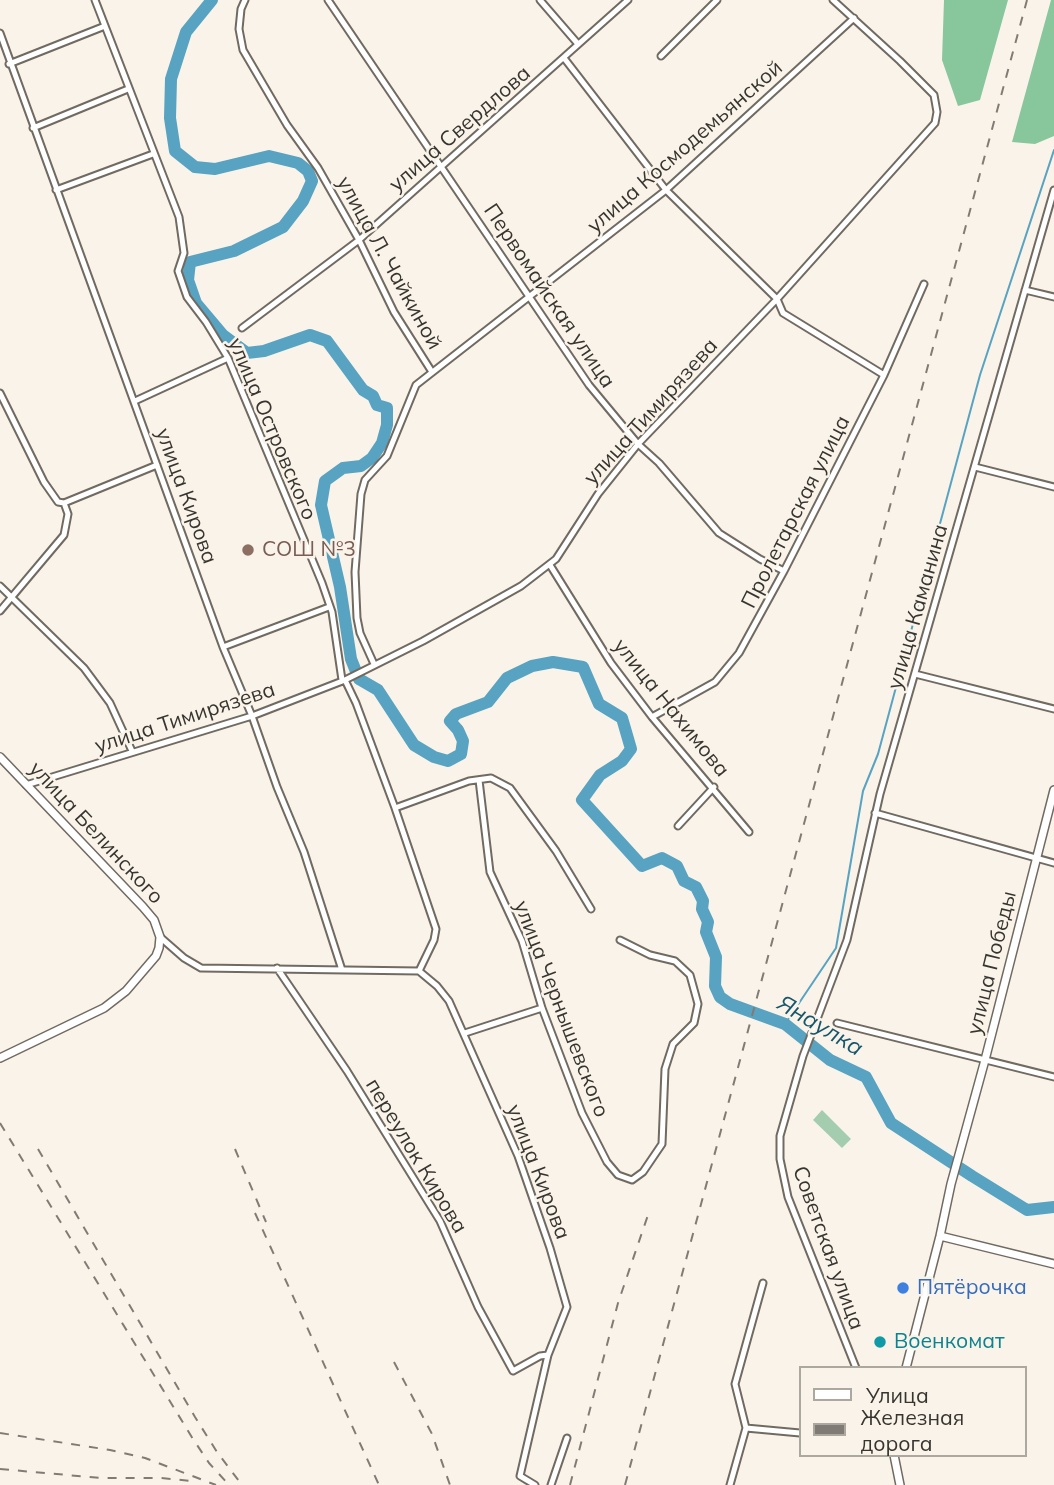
<!DOCTYPE html>
<html>
<head>
<meta charset="utf-8">
<style>
	body { margin:0 }
	#map { position:relative; width:1054px; height:1485px; overflow:hidden; background:#faf3e9; font-family:Mulish,sans-serif }
	canvas { display:block }
	.legend { position:absolute; left:799px; top:1366px; width:228px; height:91px; box-sizing:border-box; background:#faf3e9; border:2px solid #aca79f; margin:0; padding:9px 12px; list-style:none; font-size:21px; color:#383531 }
	.legend li { display:flex; align-items:center; gap:14px; height:35px }
	.legend b { width:35px; border:2px solid #aca79f }
</style>
</head>
<body>
<div id="map">
<canvas width="1054" height="1485"></canvas>
<ul class="legend">
<li><b style="height:9px;background:#fff"></b>Улица</li>
<li><b style="height:9px;background:#807c75"></b>Железная дорога</li>
</ul>
</div>
<script>
const ctx = document.querySelector('canvas').getContext('2d');
ctx.lineJoin = 'round';
function fillPath(path, color) { ctx.fillStyle = color; ctx.fill(path, 'evenodd'); }
const poly = rows => new Path2D(rows.map(r => 'M' + r).join(''));
function trace(path, color, width, dash) { ctx.strokeStyle = color; ctx.lineWidth = width; ctx.lineCap = dash ? 'butt' : 'round'; ctx.setLineDash(dash || []); ctx.stroke(path); }
function write(font, color, halo, rows, align = 'center') {
  ctx.font = font + ' Mulish,sans-serif'; ctx.lineWidth = 5; ctx.setLineDash([]); ctx.textBaseline = 'middle'; ctx.strokeStyle = halo; ctx.fillStyle = color; for (const [text, x, y, turn = 0] of rows) {
    ctx.save(); ctx.translate(x, y); ctx.rotate((+turn || 0) * Math.PI / 180); ctx.textAlign = isNaN(turn) ? turn : align; if (halo) ctx.strokeText(text, 0, 0); ctx.fillText(text, 0, 0); ctx.restore();
  }
}
fillPath(poly([
	[822,1110,851,1139,842,1148,813,1120]
]), '#a4cdb0');
fillPath(poly([
	[944,0,1008,0,980,100,958,106,942,60],
	[1051,0,1054,0,1054,136,1035,144,1012,142]
]), '#88c69c');
trace(poly([
	[785,1024,836,948,863,791,878,754,980,375,1054,150]
]), '#57a3c1', 2);
trace(poly([
	[212,0,186,32,171,79,170,118,175,151,195,167,215,169,269,156,298,163,308,171,312,181,303,201,283,227,234,251,190,262,188,280,196,303,223,335,247,353,264,351,310,335,327,341,363,390,373,396,377,405,387,408,387,425,382,443,372,458,361,466,343,468,325,481,321,505,340,587,351,659,359,679,378,690,414,745,434,757,448,761,461,754,463,741,458,730,450,721,456,714,488,702,507,678,532,666,553,662,583,667,599,704,622,718,631,749,622,761,600,775,582,800,642,866,662,858,677,866,684,881,696,887,703,901,702,909,708,922,706,932,716,957,715,986,720,997,730,1004,785,1024,830,1060,866,1077,891,1123,972,1176,1027,1210,1054,1207]
]), '#57a3c1', 12);
const street = poly([
	[95,0,179,217,184,253,178,271,187,297,206,322,228,358,322,583,332,612,342,680],
	[245,0,241,9,239,29,243,50,287,125,318,168,359,240,394,312,432,372],
	[328,0,589,385,638,444,659,463,719,533,760,559,784,571],
	[540,0,578,44],
	[0,33,223,647,252,716,277,787,304,852,342,970],
	[661,56,717,0],
	[564,58,666,190,777,299,783,313,884,375],
	[9,64,105,26],
	[33,128,128,89],
	[56,190,153,154],
	[1025,290,1054,297],
	[242,328,359,240,628,0],
	[0,393,44,482,58,502,64,503,157,465],
	[135,401,228,358],
	[975,467,1054,487],
	[550,565,611,663,652,717,749,832],
	[0,586,84,668,110,703,132,751],
	[0,611,64,535,68,514,64,503],
	[223,647,329,607],
	[374,664,360,633,357,618,355,572,361,494,365,480,387,456,416,385,666,190,854,18],
	[915,674,1054,709],
	[345,680,356,703,395,808,436,929,434,940,419,971],
	[652,717,715,682,739,653,784,571,884,375,924,284],
	[479,780,490,872,522,941,542,1008,582,1113,607,1162,618,1175,632,1180,643,1172,662,1144,665,1069,673,1044,694,1023,698,1004,690,975,675,961,650,955,620,940],
	[26,785,252,716,345,680,423,641,521,586,556,559,598,494,638,444,777,299,935,123,937,112,934,95,900,61,833,0],
	[395,808,469,781,491,778,510,788,556,851,591,909],
	[875,813,1054,863],
	[678,826,714,787],
	[160,937,184,958,201,968,419,971,437,986,449,1001,518,1156,550,1248,567,1307,548,1355,520,1476,535,1485],
	[277,968,347,1071,440,1221,478,1307,513,1371,540,1356,548,1355],
	[837,1023,1054,1077],
	[465,1033,542,1008],
	[856,1368,788,1197,780,1159,780,1136,803,1056,847,940,880,794,1054,190],
	[746,1428,800,1433],
	[551,1485,567,1438],
	[730,1485,746,1428,735,1384,763,1283]
]);
const secondary = poly([
	[0,757,143,907,154,920,160,937,159,948,156,956,126,991,104,1008,0,1058],
	[940,1236,1054,1264],
	[906,1368,940,1236,951,1184,985,1060,1054,790],
	[894,1455,900,1485]
]);
trace(street, '#706a61', 9);
trace(secondary, '#706a61', 10);
trace(street, '#fff', 5);
trace(secondary, '#fff', 7);
trace(poly([
	[0,1123,193,1439,209,1463,229,1485],
	[38,1149,195,1417,217,1452,242,1485],
	[235,1149,266,1222],
	[255,1213,379,1485],
	[394,1362,432,1434,450,1485],
	[0,1433,110,1450,145,1458,216,1485],
	[0,1469,101,1478,161,1478,192,1481],
	[570,1485,618,1303,649,1212],
	[625,1485,1027,0]
]), '#807c75', 2, [9, 9]);
for (const [x, y, r, color] of [
	[248,550,7,"#8d6e63"],
	[903,1288,7,"#3f7fe0"],
	[880,1342,7,"#0f9aa8"]
]) { const dot = new Path2D(); dot.arc(x, y, r, 0, 2 * Math.PI); ctx.fillStyle = color; ctx.fill(dot); trace(dot, '#faf3e9', 2.5); }
write('21px', '#383531', '#faf3e9', [
	["улица Свердлова",460,129,-41],
	["улица Космодемьянской",685,147,-41],
	["улица Л. Чайкиной",389,263,61],
	["Первомайская улица",549,296,56],
	["улица Тимирязева",651,412,-48],
	["улица Островского",272,429,67],
	["улица Кирова",186,496,70],
	["Пролетарская улица",796,512,-63],
	["улица Каманина",918,607,-74],
	["улица Нахимова",671,708,51],
	["улица Тимирязева",185,718,-18],
	["улица Белинского",96,833,47],
	["улица Победы",992,963,-76],
	["улица Чернышевского",561,1009,69],
	["переулок Кирова",416,1156,59],
	["улица Кирова",538,1172,69],
	["Советская улица",828,1248,70]
]);
write('21px', '#785e54', '#faf3e9', [
	["СОШ №3",262,550]
], 'left');
write('21px', '#366cbe', '#faf3e9', [
	["Пятёрочка",917,1288]
], 'left');
write('21px', '#0d838f', '#faf3e9', [
	["Военкомат",894,1342]
], 'left');
write('italic 23px', '#18566c', '#faf3e9', [
	["Янаулка",820,1026,31]
]);
</script>
</body>
</html>
